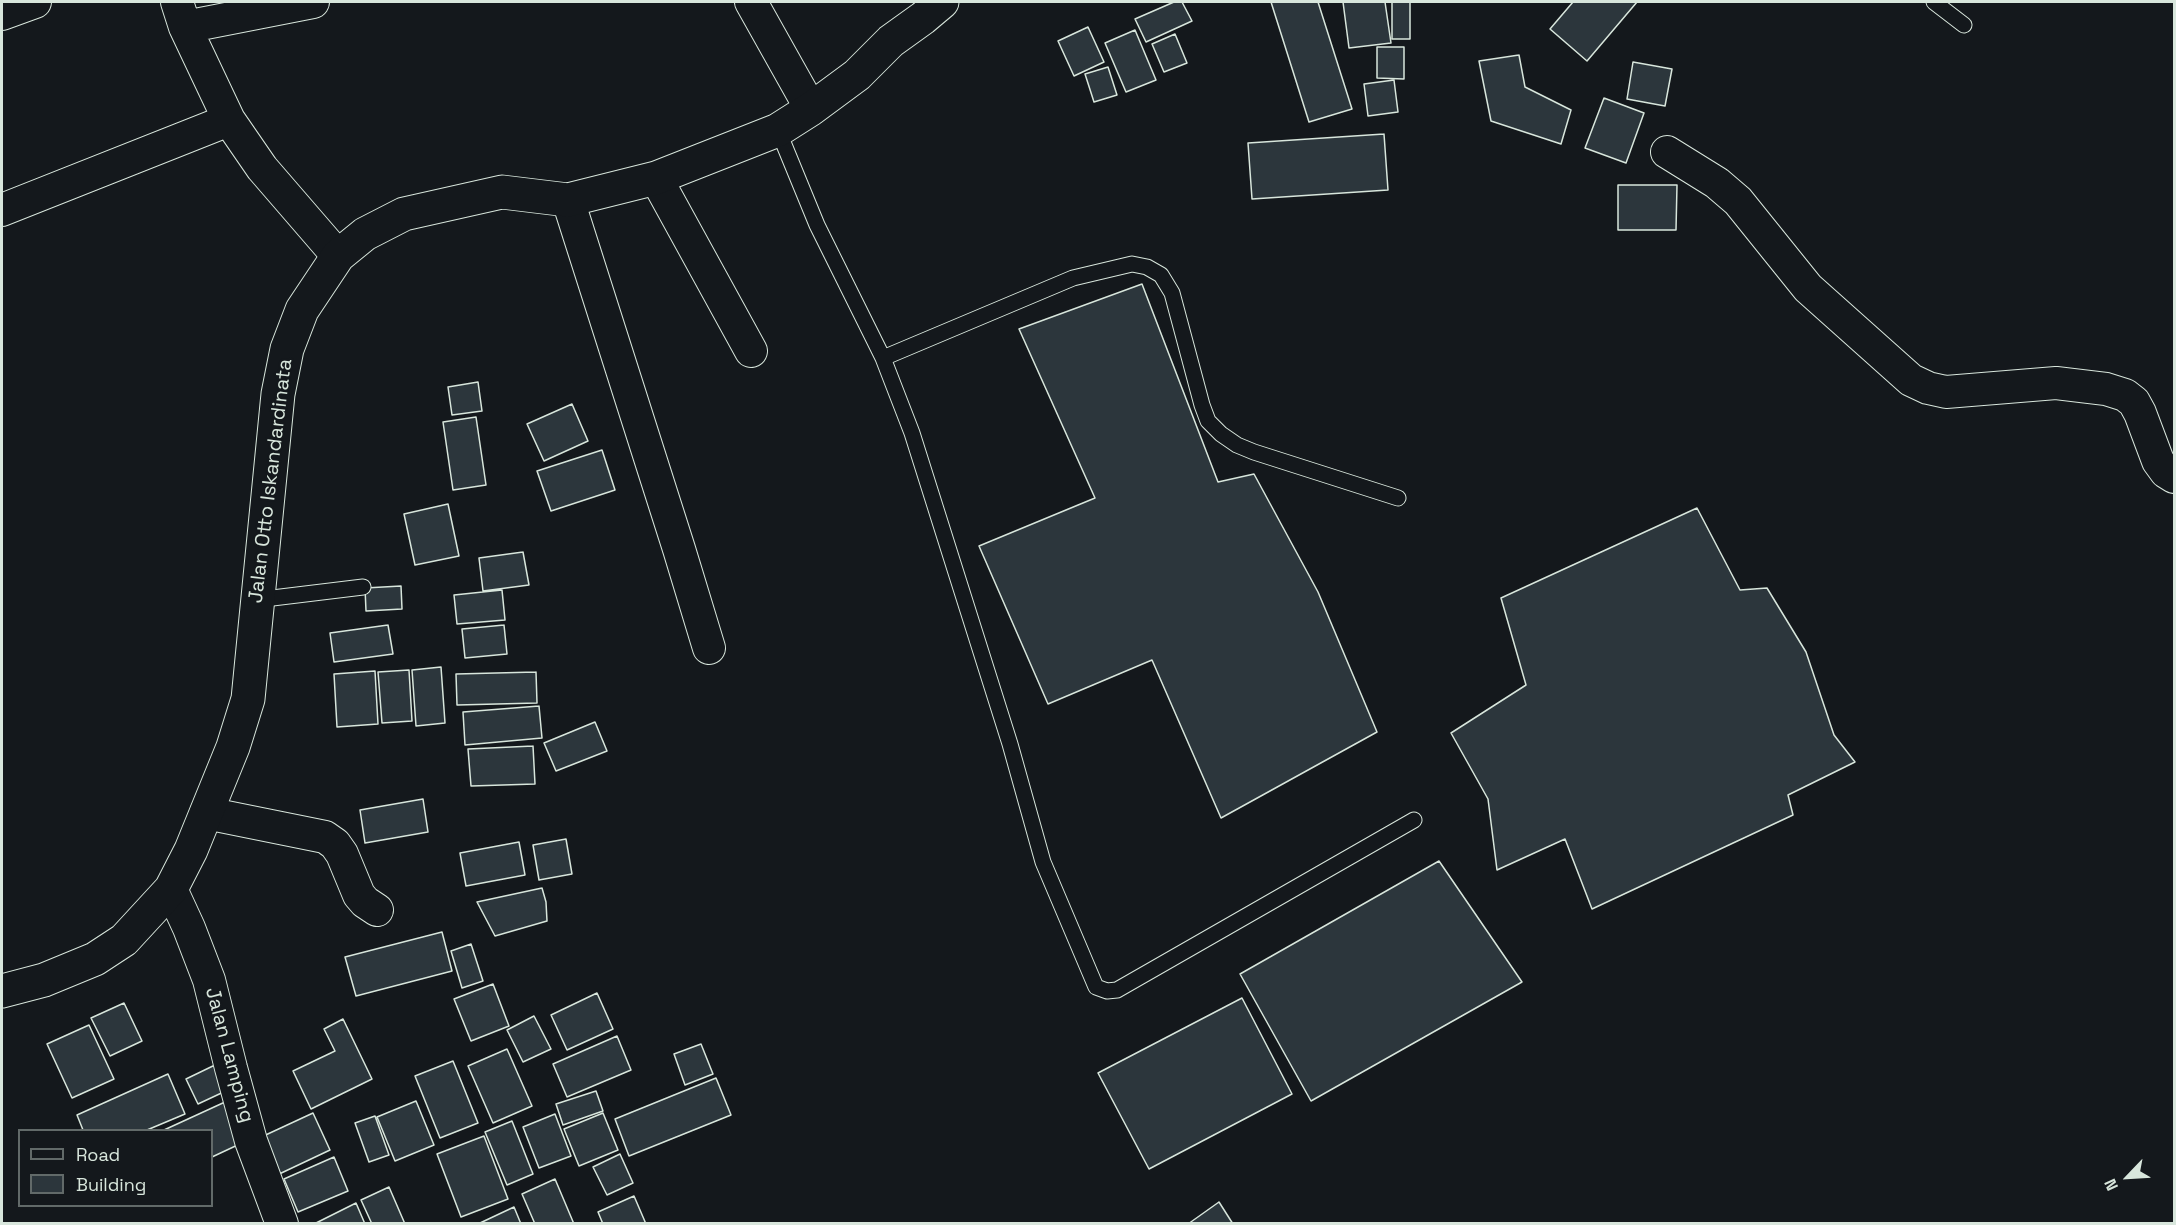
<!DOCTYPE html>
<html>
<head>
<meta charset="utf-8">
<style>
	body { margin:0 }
	#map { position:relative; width:2176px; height:1225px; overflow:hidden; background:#14181c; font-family:"Space Grotesk",sans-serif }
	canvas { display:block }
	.frame { position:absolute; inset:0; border:3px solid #d8e6dc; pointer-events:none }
	.legend { position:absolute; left:18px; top:1129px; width:195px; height:78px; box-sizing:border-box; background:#14181c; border:2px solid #626a69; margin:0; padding:8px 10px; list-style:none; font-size:18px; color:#d8e6dc }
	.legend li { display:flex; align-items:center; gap:12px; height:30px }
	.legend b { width:30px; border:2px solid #626a69 }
	.north { position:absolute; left:2098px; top:1147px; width:60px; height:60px; -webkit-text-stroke:4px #14181c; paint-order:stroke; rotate:245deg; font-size:16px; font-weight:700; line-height:24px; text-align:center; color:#d8e6dc }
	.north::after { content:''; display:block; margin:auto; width:21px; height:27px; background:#d8e6dc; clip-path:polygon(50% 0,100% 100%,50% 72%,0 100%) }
</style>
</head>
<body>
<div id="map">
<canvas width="2176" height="1225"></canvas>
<div class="frame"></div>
<ul class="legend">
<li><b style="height:8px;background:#14181c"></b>Road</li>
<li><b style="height:16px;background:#2c363c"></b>Building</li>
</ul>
<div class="north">N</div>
</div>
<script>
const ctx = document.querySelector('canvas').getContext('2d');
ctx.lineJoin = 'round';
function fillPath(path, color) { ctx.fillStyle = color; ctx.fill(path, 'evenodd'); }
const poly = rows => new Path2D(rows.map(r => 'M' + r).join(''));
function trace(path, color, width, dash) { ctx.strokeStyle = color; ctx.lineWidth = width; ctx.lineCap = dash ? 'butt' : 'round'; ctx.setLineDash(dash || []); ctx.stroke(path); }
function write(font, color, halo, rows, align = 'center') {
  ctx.font = font + ' "Space Grotesk",sans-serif'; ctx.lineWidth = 4.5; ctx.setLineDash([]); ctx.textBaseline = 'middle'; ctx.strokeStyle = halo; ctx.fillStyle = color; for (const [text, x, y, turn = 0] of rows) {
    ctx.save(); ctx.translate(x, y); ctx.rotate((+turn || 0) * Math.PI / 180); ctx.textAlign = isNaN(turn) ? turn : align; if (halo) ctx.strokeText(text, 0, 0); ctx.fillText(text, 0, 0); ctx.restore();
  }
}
const building = poly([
	[1174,2,1182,2,1192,21,1146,42,1135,19,1174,2],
	[1271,2,1318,2,1352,109,1309,122,1271,2],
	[1343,2,1385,2,1391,43,1349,48,1343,2],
	[1392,2,1410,2,1410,39,1392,39,1392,2],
	[1573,2,1637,2,1587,61,1550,29,1573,2],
	[1088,27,1104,62,1074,76,1058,41,1088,27],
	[1135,30,1156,80,1126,92,1105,43,1135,30],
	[1175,34,1187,63,1164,72,1152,44,1175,34],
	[1377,47,1404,47,1404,79,1377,78,1377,47],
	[1519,55,1525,87,1571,110,1561,144,1491,121,1479,61,1519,55],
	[1633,62,1672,69,1665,106,1627,99,1633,62],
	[1108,67,1117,95,1094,102,1085,74,1108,67],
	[1394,80,1398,112,1368,116,1364,84,1394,80],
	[1604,98,1644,113,1626,163,1585,148,1604,98],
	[1384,134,1388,190,1252,199,1248,143,1384,134],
	[1618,185,1677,185,1676,230,1618,230,1618,185],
	[1142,284,1218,482,1254,474,1318,592,1377,732,1221,818,1152,660,1048,704,979,546,1095,498,1019,329,1142,284],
	[478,382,482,411,452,415,448,387,478,382],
	[572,404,588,441,544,461,527,424,572,404],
	[476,417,486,485,453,490,443,422,476,417],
	[602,450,615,490,551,511,537,471,602,450],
	[448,504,459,556,415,565,404,514,448,504],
	[1697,508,1740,590,1767,588,1806,652,1834,735,1855,762,1788,795,1793,815,1592,909,1565,839,1497,870,1488,799,1451,733,1526,685,1501,598,1697,508],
	[523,552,529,585,483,591,479,558,523,552],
	[401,586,402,609,366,611,365,588,401,586],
	[502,590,505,620,457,624,454,595,502,590],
	[388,625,393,654,334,662,330,633,388,625],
	[504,625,507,654,465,658,462,629,504,625],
	[441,667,445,723,416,726,412,670,441,667],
	[409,670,412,721,382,723,378,672,409,670],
	[375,671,378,724,337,727,334,674,375,671],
	[536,672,537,703,457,705,456,674,536,672],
	[539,706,542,738,465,745,463,712,539,706],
	[595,722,607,751,556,771,544,743,595,722],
	[533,746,535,784,471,786,468,749,533,746],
	[423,799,428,832,365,843,360,810,423,799],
	[566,839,572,874,539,880,533,845,566,839],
	[519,842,525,875,466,886,460,853,519,842],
	[1439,861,1522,982,1311,1101,1240,974,1439,861],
	[542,888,546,902,547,921,495,936,477,902,542,888],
	[442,932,452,971,356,996,345,957,442,932],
	[471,944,483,981,462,988,451,951,471,944],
	[493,984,509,1026,471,1041,454,999,493,984],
	[597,993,613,1029,567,1050,551,1015,597,993],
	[1242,998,1292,1094,1149,1169,1098,1073,1242,998],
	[124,1003,142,1041,110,1056,91,1018,124,1003],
	[534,1016,551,1049,523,1062,507,1030,534,1016],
	[343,1019,372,1079,311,1109,293,1071,335,1051,324,1029,343,1019],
	[89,1025,114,1079,72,1098,47,1044,89,1025],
	[617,1036,631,1070,567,1097,553,1064,617,1036],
	[701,1044,713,1074,685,1085,674,1054,701,1044],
	[507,1049,532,1106,493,1123,468,1066,507,1049],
	[453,1061,478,1123,440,1138,415,1076,453,1061],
	[217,1064,230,1089,198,1104,186,1079,217,1064],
	[168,1074,185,1114,147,1130,83,1130,77,1115,168,1074],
	[716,1078,731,1115,629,1156,615,1119,716,1078],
	[596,1091,603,1111,563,1125,556,1104,596,1091],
	[416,1101,434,1145,395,1161,377,1117,416,1101],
	[225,1102,244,1142,212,1157,212,1130,164,1130,225,1102],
	[313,1113,330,1150,275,1176,257,1139,313,1113],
	[603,1113,618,1150,579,1166,564,1129,603,1113],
	[555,1114,571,1156,539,1168,523,1127,555,1114],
	[375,1116,389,1155,369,1162,355,1123,375,1116],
	[512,1121,533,1174,507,1185,485,1132,512,1121],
	[484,1136,508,1199,461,1217,437,1154,484,1136],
	[620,1154,633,1183,607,1195,593,1167,620,1154],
	[334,1157,348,1191,298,1212,284,1179,334,1157],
	[555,1179,574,1224,535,1224,522,1194,555,1179],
	[389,1187,405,1224,372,1224,361,1200,389,1187],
	[634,1196,646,1224,603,1224,598,1212,634,1196],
	[1219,1202,1233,1224,1188,1224,1219,1202],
	[356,1203,365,1224,314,1224,356,1203],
	[514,1207,521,1224,480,1224,480,1223,514,1207]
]);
fillPath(building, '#2c363c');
trace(building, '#d8e6dc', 1.5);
const service = poly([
	[1934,2,1964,25],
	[778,130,817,225,883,358,912,433,1010,744,1043,862,1096,987,1107,991,1117,990,1414,820],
	[883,358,1073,278,1132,264,1147,267,1161,275,1172,293,1202,405,1208,421,1221,434,1237,445,1254,452,1398,498],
	[256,600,363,587]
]);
const minor = poly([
	[177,2,185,27,229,120,262,168,338,256],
	[751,2,811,109],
	[2,14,35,2],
	[185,27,313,2],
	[1667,152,1717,183,1738,201,1808,288,1911,380,1928,388,1946,392,2056,383,2106,389,2125,395,2134,402,2140,413,2158,461,2166,472,2174,477],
	[656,178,751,351],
	[568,200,679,549,709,648],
	[2,210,229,120],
	[206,813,325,837,335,844,342,854,359,895,365,902,377,910],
	[171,889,189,928,209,980,231,1068,251,1141,282,1224]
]);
const secondary = poly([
	[2,991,44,980,95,959,124,940,171,889,191,850,233,747,248,699,278,394,287,349,302,310,338,256,365,234,404,214,502,192,568,200,656,178,778,130,811,109,857,75,891,41,923,18,942,2]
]);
trace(service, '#d8e6dc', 17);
trace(minor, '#d8e6dc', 34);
trace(secondary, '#d8e6dc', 35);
trace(service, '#14181c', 15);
trace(minor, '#14181c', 32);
trace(secondary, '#14181c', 33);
write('20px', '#d8e6dc', '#14181c', [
	["Jalan Otto Iskandardinata",271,481,-83],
	["Jalan Lamping",229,1055,75]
]);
</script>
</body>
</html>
